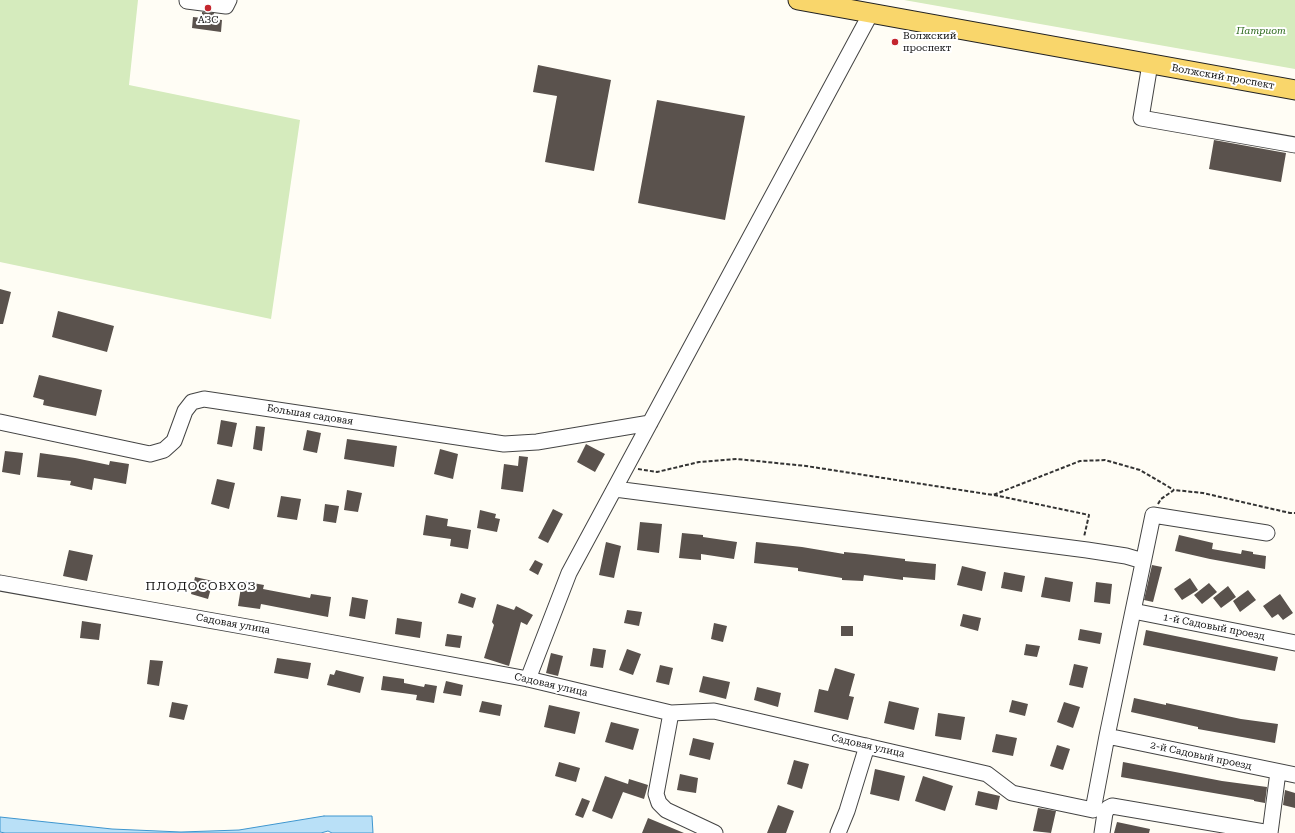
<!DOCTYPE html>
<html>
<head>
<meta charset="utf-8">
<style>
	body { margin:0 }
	canvas { display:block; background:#fffdf5 }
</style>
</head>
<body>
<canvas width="1295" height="833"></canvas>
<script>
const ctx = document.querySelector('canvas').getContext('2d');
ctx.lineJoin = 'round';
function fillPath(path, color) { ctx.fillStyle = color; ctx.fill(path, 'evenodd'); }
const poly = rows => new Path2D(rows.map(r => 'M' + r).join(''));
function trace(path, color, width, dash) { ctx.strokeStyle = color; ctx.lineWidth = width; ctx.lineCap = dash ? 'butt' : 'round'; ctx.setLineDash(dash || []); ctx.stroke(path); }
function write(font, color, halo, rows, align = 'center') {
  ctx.font = font + ' "Roboto Serif",serif'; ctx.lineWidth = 4; ctx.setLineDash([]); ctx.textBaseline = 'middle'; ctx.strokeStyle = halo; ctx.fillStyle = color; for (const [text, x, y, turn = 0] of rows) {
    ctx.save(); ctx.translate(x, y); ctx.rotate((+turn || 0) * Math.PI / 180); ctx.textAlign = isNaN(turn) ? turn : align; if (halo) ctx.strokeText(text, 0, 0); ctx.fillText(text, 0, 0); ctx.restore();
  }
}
fillPath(poly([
	[0,0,138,0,129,85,300,120,271,319,0,262],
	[904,0,1295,0,1295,69]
]), '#d5ebbd');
const water = poly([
	[324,816,372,816,373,833,332,833,328,831,321,833,5,833,0,832,0,817,112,829,181,832,239,830,324,816]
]);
fillPath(water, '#b9e0f7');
trace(water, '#3f96cf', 1);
fillPath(poly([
	[202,12,214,13,213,19,222,20,221,32,192,28,193,17,202,18],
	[538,65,611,80,594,171,545,162,557,96,533,92],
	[657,100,745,116,725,220,638,203],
	[1214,140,1286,153,1281,182,1209,169],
	[0,289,11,292,3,324,0,324],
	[58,311,114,326,107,352,52,337],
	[39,375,102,390,96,416,43,405,44,400,33,397],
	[221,420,237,423,232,447,217,444],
	[256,426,265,427,262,451,253,449],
	[307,430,321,433,317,453,303,450],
	[347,439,397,446,394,467,344,459],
	[586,444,605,454,595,472,577,462],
	[440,449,458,454,453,479,434,474],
	[5,451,23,453,20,475,2,472],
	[40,453,75,458,109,465,110,461,129,464,126,484,94,478,92,490,70,485,71,481,37,477],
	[519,456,528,457,523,492,501,489,504,464,518,466],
	[217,479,235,483,229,509,211,504],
	[347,490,362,493,358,512,344,510],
	[281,496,301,499,297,520,277,517],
	[325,504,339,506,336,523,323,521],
	[553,509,563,514,548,543,538,538],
	[480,510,496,514,495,518,500,519,497,532,477,528],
	[426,515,448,519,447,526,471,530,468,549,450,546,451,539,423,535],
	[640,522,662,524,659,553,637,550],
	[682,533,703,535,703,537,737,542,734,559,701,554,701,560,679,558],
	[1179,535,1213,543,1212,549,1241,554,1242,550,1253,552,1253,554,1266,556,1265,569,1210,559,1175,551],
	[606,542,621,546,614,578,599,575],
	[756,542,802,547,844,554,844,552,865,554,905,559,905,561,936,564,935,580,903,577,903,580,864,575,863,581,842,580,842,578,798,571,798,568,754,563],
	[69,550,93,555,87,581,63,576],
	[535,560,543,564,538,575,529,570],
	[1152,565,1162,567,1153,602,1144,600],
	[962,566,986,572,982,591,957,585],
	[1004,572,1025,576,1022,592,1001,588],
	[195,577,213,581,208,599,191,594],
	[1045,577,1073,582,1070,602,1041,597],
	[1190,578,1198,590,1182,600,1174,589],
	[242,581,264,585,263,589,310,598,311,594,331,597,328,617,261,604,260,609,238,606],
	[1096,582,1112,584,1110,604,1094,602],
	[1209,583,1217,592,1202,604,1194,595],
	[1228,586,1236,597,1221,608,1213,598],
	[1248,590,1256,600,1240,612,1233,601],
	[461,593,476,598,473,608,458,603],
	[1280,594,1293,613,1283,620,1278,614,1272,618,1263,606],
	[352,597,368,600,365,619,349,616],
	[497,604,514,610,516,606,533,615,527,625,521,622,509,666,484,658,494,625,492,622],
	[627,610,642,612,639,626,624,623],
	[963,614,981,618,978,631,960,626],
	[397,618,422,622,420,638,395,634],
	[82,621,101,624,99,640,80,638],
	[714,623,727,626,723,642,711,639],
	[841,626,853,626,853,636,841,636],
	[1080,629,1102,633,1100,644,1078,640],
	[1146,630,1278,657,1275,671,1143,645],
	[447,634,462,636,460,648,445,646],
	[1026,644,1040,646,1037,657,1024,655],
	[593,648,606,650,603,668,590,666],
	[627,649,641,654,633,675,619,670],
	[551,653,563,656,558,676,546,673],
	[277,658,311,663,308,679,274,673],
	[150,660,163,661,159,686,147,684],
	[1074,664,1088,667,1083,688,1069,685],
	[660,665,673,668,669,685,656,682],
	[835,668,855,674,849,696,854,697,848,720,814,712,819,689,828,691],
	[336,670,364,677,360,693,327,685,330,674,334,675],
	[383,676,404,679,404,683,424,687,425,684,437,686,434,703,416,700,417,695,381,690],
	[703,676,730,682,726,699,699,692],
	[446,681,463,685,461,696,443,693],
	[757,687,781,693,778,707,754,700],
	[1134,698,1166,705,1166,703,1241,719,1278,724,1275,743,1198,729,1198,727,1131,712],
	[1012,700,1028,704,1025,716,1009,712],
	[482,701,502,705,500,716,479,712],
	[889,701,919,708,914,730,884,723],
	[172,702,188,705,184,720,169,717],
	[1064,702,1080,707,1073,728,1057,722],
	[549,705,580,712,575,734,544,727],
	[938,713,965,717,961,740,935,736],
	[611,722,639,729,633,750,605,742],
	[996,734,1017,738,1013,756,992,752],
	[693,738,714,743,710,760,689,755],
	[1057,745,1070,749,1063,770,1050,766],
	[794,760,809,764,802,789,787,784],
	[559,762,580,768,576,782,555,776],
	[1123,762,1222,781,1267,787,1265,803,1254,801,1254,800,1121,777],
	[875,769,905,776,899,801,870,794],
	[680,774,698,778,696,793,677,790],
	[605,776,628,784,629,779,648,785,644,799,623,792,612,819,592,811],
	[923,776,953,786,945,811,915,801],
	[1285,790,1295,793,1295,808,1283,805],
	[978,791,1000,796,997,810,975,805],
	[582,798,590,801,583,818,575,815],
	[778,805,794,811,786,833,767,833],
	[1038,808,1056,811,1051,833,1033,831],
	[648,818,684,833,642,833],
	[1117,822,1150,829,1149,833,1114,833]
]), '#5a524d');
const minor = poly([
	[187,0,187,1,226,6,229,0],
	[1150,64,1141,118,1295,145],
	[0,422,150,454,164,450,174,441,185,411,192,402,204,399,504,444,537,442,650,423],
	[615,489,1087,550,1126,556,1143,561],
	[0,583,253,628,528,679,671,713,714,711,987,774,1012,793,1093,810,1107,736,1153,515,1267,533],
	[1133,611,1295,643],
	[528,679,569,573,871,13],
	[671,713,656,794,659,803,666,810,715,833],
	[1107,736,1295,775],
	[838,833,847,811,867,746],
	[1102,833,1105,813,1108,808,1112,806,1270,833,1278,772]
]);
const major = poly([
	[798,0,1295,90]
]);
trace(minor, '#444', 17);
trace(major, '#222', 21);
trace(poly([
	[638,469,657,472,699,462,737,459,806,466,993,495,1080,461,1105,460,1140,470,1174,490],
	[994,495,1089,515,1084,537],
	[1158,504,1161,499,1174,490,1203,493,1290,513,1295,513]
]), '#333', 2, [4, 2]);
trace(minor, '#fff', 15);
trace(major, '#f9d66b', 19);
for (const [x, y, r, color] of [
	[208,8,4,"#c4262e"],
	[895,42,4,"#c4262e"]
]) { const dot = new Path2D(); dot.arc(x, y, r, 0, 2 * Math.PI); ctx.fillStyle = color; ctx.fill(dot); trace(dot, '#fff', 1.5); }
write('10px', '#111', '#fff', [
	["АЗС",208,20],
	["Волжский",903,36,"left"],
	["проспект",903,48,"left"]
]);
write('italic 10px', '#2f6b1f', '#fff', [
	["Патриот",1261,31]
]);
write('10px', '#111', '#fff', [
	["Волжский проспект",1223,77,10],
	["Большая садовая",310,415,9],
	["Садовая улица",233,624,10],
	["1-й Садовый проезд",1214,627,11],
	["Садовая улица",551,685,13],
	["Садовая улица",868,746,13],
	["2-й Садовый проезд",1201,756,12]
]);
ctx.letterSpacing = '1px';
write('12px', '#111', '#fff', [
	["ПЛОДОСОВХОЗ",201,586]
]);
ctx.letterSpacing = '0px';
</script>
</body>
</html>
